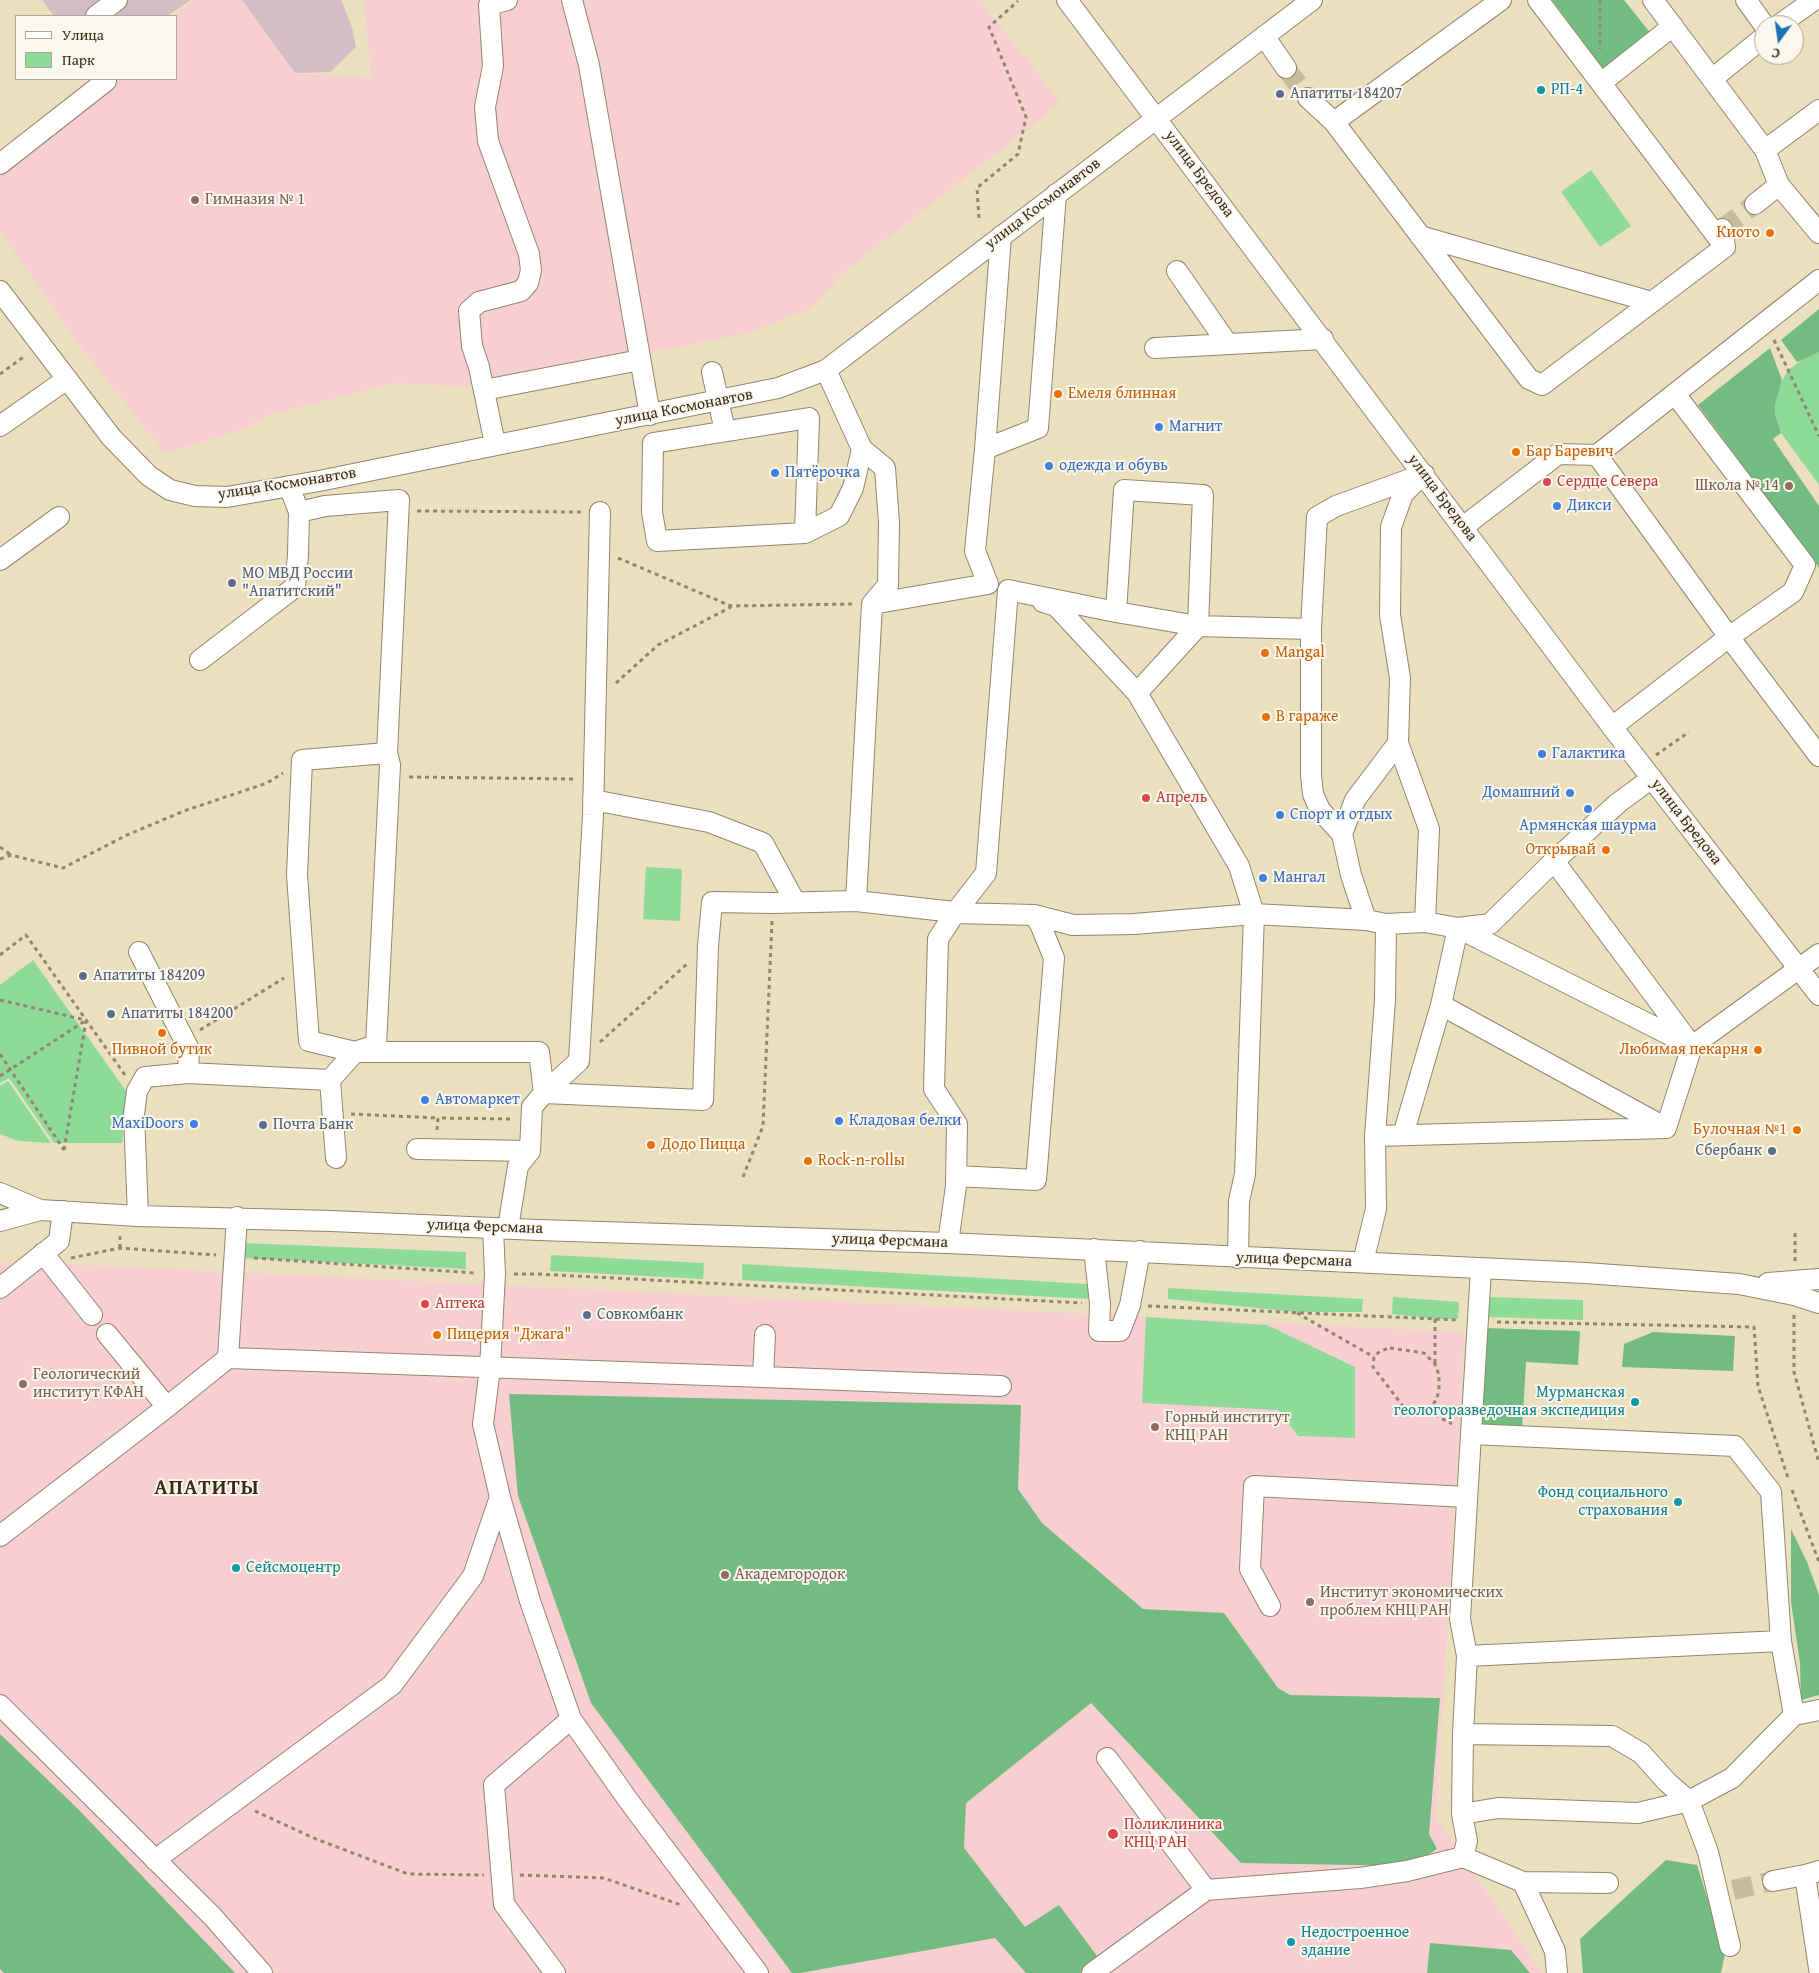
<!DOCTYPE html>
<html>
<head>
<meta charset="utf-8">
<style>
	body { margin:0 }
	#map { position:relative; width:1819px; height:1973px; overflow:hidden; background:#ebe0be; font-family:"Gentium Book Plus",serif }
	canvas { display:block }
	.legend { position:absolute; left:15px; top:15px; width:162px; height:65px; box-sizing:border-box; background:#fbf7ec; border:1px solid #aea59a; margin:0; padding:6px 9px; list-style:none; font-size:15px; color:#3b2a1e }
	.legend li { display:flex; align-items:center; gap:10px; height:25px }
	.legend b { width:25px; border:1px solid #aea59a }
	.north { position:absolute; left:1754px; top:15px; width:50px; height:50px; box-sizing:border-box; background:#fbf7ec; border:1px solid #aea59a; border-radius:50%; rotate:194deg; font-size:14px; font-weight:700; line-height:20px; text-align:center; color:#3b2a1e }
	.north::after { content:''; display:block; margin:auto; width:18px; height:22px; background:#1f6fb2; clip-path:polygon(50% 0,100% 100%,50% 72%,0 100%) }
</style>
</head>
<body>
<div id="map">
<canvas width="1819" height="1973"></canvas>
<ul class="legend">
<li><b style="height:6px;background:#fff"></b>Улица</li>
<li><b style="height:14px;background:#8edb99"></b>Парк</li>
</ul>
<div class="north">С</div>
</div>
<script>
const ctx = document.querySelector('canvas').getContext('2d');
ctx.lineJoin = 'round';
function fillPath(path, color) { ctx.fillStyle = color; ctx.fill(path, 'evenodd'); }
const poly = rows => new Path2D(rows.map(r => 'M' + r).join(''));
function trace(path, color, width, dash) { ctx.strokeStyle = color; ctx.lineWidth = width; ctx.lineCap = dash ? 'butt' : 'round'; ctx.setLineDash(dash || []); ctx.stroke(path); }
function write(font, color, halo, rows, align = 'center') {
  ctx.font = font + ' "Gentium Book Plus",serif'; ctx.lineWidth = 4; ctx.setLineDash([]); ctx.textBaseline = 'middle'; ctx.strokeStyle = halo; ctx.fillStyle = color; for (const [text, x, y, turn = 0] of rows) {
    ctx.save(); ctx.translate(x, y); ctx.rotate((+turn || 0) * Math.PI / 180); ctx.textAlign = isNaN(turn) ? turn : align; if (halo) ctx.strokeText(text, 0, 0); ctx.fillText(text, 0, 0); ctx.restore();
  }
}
fillPath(poly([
	[194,0,242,0,295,73,371,78,364,0,980,0,1061,103,847,270,811,308,750,333,471,387,394,383,263,417,245,429,165,453,82,349,0,232,0,168,116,79,176,79,176,16,174,16],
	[7,1261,1465,1332,1436,1818,1542,1973,0,1973,0,1267]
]), '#f7cfd1');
fillPath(poly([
	[42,0,191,0,167,16,54,16],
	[242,0,341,0,352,27,356,47,330,72,295,73]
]), '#d2bdc6');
fillPath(poly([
	[1591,170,1631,226,1600,247,1561,192],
	[1819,352,1819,485,1781,433,1775,414,1775,404,1778,388,1788,370,1806,357],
	[646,867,682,869,680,921,643,919],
	[33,960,126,1091,122,1143,54,1143,9,1078,0,1083,0,985],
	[8,1081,51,1143,18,1141,0,1134,0,1086],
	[243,1243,466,1252,466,1269,242,1258],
	[551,1255,704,1263,703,1279,550,1271],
	[742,1264,1088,1284,1088,1299,742,1280],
	[1168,1288,1363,1299,1362,1312,1296,1312,1168,1299],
	[1393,1297,1459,1302,1458,1319,1435,1319,1392,1314],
	[1487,1297,1583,1300,1583,1320,1487,1317],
	[1146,1317,1267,1325,1355,1367,1355,1438,1298,1436,1278,1410,1142,1403]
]), '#8edb99');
fillPath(poly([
	[1552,0,1624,0,1652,35,1605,71],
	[1819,309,1819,352,1797,362,1781,340],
	[1770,348,1782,380,1775,404,1775,414,1781,433,1773,439,1819,506,1819,568,1698,405],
	[1483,1328,1580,1331,1578,1365,1526,1362,1522,1429,1476,1426],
	[1653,1332,1735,1336,1733,1371,1622,1367,1624,1344],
	[509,1394,1021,1405,1018,1489,1042,1523,1143,1609,1224,1613,1278,1688,1290,1695,1440,1698,1429,1834,1437,1849,1410,1866,1241,1863,1091,1703,966,1803,964,1848,1025,1927,1059,1905,1100,1960,1080,1973,1026,1973,995,1938,800,1973,792,1973,591,1703,518,1496],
	[1791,1529,1807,1562,1819,1595,1819,1695,1801,1700,1800,1663,1791,1602],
	[0,1734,77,1808,235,1973,4,1973,0,1969],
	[1666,1860,1697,1865,1725,1954,1721,1973,1583,1973,1580,1939],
	[1430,1943,1511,1950,1530,1973,1427,1973]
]), '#72bb81');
trace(poly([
	[1286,68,1308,98],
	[1722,229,1755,204],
	[1733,1890,1773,1881]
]), '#c8bc9e', 20, [20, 10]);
const minor = poly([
	[572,0,589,65,650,415],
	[1067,0,1612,727,1819,995],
	[1538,0,1725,247,1722,229],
	[1653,0,1765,150,1819,110],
	[1746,0,1764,25],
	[96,16,117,0],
	[1779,25,1814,0],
	[1264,36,1286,68],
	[1712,79,1764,37],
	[1601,83,1673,26],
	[1308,98,1334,122,1501,0],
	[1334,122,1529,379,1542,385,1725,247],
	[1765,150,1779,185,1819,233],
	[0,164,106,81,104,79],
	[1755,204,1779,185],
	[1420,236,1652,302],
	[1177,271,1227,343],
	[0,291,67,379],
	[1155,348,1323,339],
	[826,370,862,449,885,468,889,523,888,585,872,604],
	[712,372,725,431],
	[484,390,640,360],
	[0,426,67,379,111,437,149,476,170,490,195,496,227,497,319,481,778,388,826,370,1312,0],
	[495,444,479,367,472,346,469,311,479,302,521,291,528,283,531,270,529,254,488,141,485,107,493,66,489,5,507,0],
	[985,449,1038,428,1056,194],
	[1597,455,1729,637,1819,756],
	[1424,474,1336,506,1317,517,1311,629,1198,626,1116,612,1008,590,986,873,955,913,1034,915,1073,925,1134,924,1254,914,1366,920,1386,924,1425,922,1458,928,1490,924,1554,861,1618,803,1652,778],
	[1420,477,1403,494,1391,527,1390,615,1400,678,1398,743,1429,829,1425,922],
	[289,486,299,512,325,506,399,500,387,753,390,765,376,1045,355,1052,309,1041,297,875,302,760,387,753],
	[1463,527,1558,454,1597,455,1819,280],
	[805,533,809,418,653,443,652,512,657,541,805,533,839,516,853,488,862,449],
	[0,560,59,517],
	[1043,602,1056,606,1137,693,1239,866,1254,914,1245,1174,1239,1201,1238,1258],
	[1116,612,1124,490,1203,495,1198,626,1137,693],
	[1311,629,1311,775,1313,794,1320,810,1342,834],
	[200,660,295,587,298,555,299,512],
	[1612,727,1729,637,1793,592,1805,565,1675,394],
	[593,800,709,822,763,843,795,902],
	[1554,861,1692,1046,1458,928,1441,1005,1666,1128],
	[856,901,954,912],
	[1366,920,1351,875,1342,834,1355,800,1398,743],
	[139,952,189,1049,188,1073],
	[330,1080,336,1158],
	[544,1093,703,1100,708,946,712,902,772,903,856,901,872,604,988,584,975,551,985,449,1001,236],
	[1403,1135,1441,1005],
	[1375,1136,1666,1128,1692,1046,1819,954],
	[417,1149,530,1151],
	[956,1176,1036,1180,1054,958,1040,924,1034,915],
	[0,1193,40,1210],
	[138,1216,134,1114,137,1091,145,1077,188,1073,330,1080,355,1052,539,1052,544,1093],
	[0,1221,40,1210,138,1216,331,1221,538,1230,948,1243,1585,1273,1739,1284,1794,1295,1819,1303],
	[493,1228,495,1274,490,1368,483,1424,500,1497,530,1601,571,1719,628,1800,758,1973],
	[508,1228,518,1166,530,1151,532,1107,544,1093,579,1061,593,815,600,512],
	[948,1243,956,1186,957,1124,934,1089,938,939,955,913],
	[1094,1249,1100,1304,1099,1331,1120,1331,1130,1305,1140,1251],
	[43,1253,92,1315],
	[1363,1262,1376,1209,1375,1136,1385,1000,1386,924],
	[1481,1269,1471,1434,1735,1446,1771,1492,1781,1641,1794,1715,1819,1710],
	[1768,1283,1819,1279],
	[0,1288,59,1241,63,1211],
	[107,1334,167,1407],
	[228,1358,237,1217],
	[763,1377,1001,1386],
	[0,1536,167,1407,228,1358,763,1377,765,1335],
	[1270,1606,1250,1569,1254,1486,1467,1497],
	[1467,1656,1781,1641],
	[0,1705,213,1917,262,1973],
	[1107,1758,1206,1890],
	[1462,1814,1498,1808,1638,1813,1689,1801,1667,1782,1641,1753,1612,1736,1463,1734],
	[1463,1857,1467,1841,1462,1814,1463,1734,1467,1656,1460,1619,1471,1434],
	[155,1860,392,1685,473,1576,500,1497],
	[1819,1871,1805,1875,1819,1968],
	[1773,1881,1805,1875],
	[1523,1882,1608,1883],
	[1730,1946,1708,1852,1689,1801,1732,1778,1794,1715],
	[555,1973,504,1904,494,1785,571,1719],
	[1092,1973,1206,1890,1360,1878,1407,1871,1463,1857,1523,1882,1555,1951,1557,1973]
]);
trace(minor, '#93856e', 22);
trace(poly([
	[1600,0,1600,49],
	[979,218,977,188,1018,154,1026,117,989,27,1018,1],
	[1774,340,1819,436],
	[0,374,25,356],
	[417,511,581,512],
	[618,558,731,606,852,604],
	[616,683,658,645,731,607],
	[1656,755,1689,732],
	[409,777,575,779],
	[0,847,11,855],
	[0,859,11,855,63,868,127,835,184,811,267,783,283,773],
	[0,955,26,935,125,1075],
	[0,1000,85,1020],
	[200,1030,284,978],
	[600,1042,687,964],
	[0,1054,64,1150],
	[0,1076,85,1021],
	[351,1114,438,1118],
	[437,1130,438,1118,513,1119],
	[64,1150,86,1021],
	[743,1177,763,1126,772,921],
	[120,1248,120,1235],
	[71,1258,120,1248,216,1255],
	[254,1258,475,1273],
	[1795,1261,1795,1232],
	[514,1274,538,1274,1082,1303],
	[1148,1306,1459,1320],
	[1297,1313,1374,1357],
	[1794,1315,1794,1372,1819,1463],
	[1497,1322,1754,1327,1758,1386,1789,1481],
	[1390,1348,1424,1353,1435,1364,1439,1375,1439,1388,1437,1399,1428,1411,1419,1414,1406,1410,1373,1367,1374,1357,1380,1351,1390,1348],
	[1435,1363,1435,1319],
	[1428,1411,1452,1424],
	[1792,1490,1819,1562],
	[255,1811,316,1839,408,1874,484,1875],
	[520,1875,604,1878,681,1905]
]), '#93856e', 3, [4, 4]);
trace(minor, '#fff', 20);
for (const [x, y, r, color] of [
	[1541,90,5,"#0f9aa8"],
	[1280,94,5,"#5c6f8a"],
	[195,200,5,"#8d6e63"],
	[1770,233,5,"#e8710a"],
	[1058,394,5,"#e8710a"],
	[1159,427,5,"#3f7fe0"],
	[1516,452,5,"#e8710a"],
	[1049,466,5,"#3f7fe0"],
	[775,473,5,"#3f7fe0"],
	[1547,482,5,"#e0444e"],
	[1789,486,5,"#8d6e63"],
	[1557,506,5,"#3f7fe0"],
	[232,583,5,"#5c6f8a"],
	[1265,653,5,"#e8710a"],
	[1266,717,5,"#e8710a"],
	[1542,754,5,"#3f7fe0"],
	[1570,793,5,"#3f7fe0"],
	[1146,798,5,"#e0444e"],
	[1588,809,5,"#3f7fe0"],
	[1280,815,5,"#3f7fe0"],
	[1606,850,5,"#e8710a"],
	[1263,878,5,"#3f7fe0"],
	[83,976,5,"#5c6f8a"],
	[111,1014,5,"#5c6f8a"],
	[162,1033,5,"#e8710a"],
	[1758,1050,5,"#e8710a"],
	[425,1100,5,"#3f7fe0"],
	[839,1121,5,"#3f7fe0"],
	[194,1124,5,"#3f7fe0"],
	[263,1125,5,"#5c6f8a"],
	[1797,1130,5,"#e8710a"],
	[651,1145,5,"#e8710a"],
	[1772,1151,5,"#5c6f8a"],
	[808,1161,5,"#e8710a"],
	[425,1304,5,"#e0444e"],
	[587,1315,5,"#5c6f8a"],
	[437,1335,5,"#e8710a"],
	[23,1384,5,"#8d6e63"],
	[1635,1402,5,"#0f9aa8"],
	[1155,1427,5,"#8d6e63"],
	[1678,1502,5,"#0f9aa8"],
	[236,1568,5,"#0f9aa8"],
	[725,1575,5,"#8d6e63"],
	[1310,1602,5,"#8d6e63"],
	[1113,1834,6,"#e0444e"],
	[1291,1942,5,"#0f9aa8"]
]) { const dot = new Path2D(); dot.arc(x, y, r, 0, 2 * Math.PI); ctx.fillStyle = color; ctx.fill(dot); trace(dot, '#fbf7ec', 2); }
write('16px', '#0d838f', '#fbf7ec', [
	["РП-4",1551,90],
	["Мурманская",1625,1393,"right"],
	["геологоразведочная экспедиция",1625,1411,"right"],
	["Фонд социального",1668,1493,"right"],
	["страхования",1668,1511,"right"],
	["Сейсмоцентр",246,1568],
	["Недостроенное",1301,1933],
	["здание",1301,1951]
], 'left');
write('16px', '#4e5e75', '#fbf7ec', [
	["Апатиты 184207",1290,94],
	["МО МВД России",242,574],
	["\"Апатитский\"",242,592],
	["Апатиты 184209",93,976],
	["Апатиты 184200",121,1014],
	["Почта Банк",273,1125],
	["Сбербанк",1762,1151,"right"],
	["Совкомбанк",597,1315]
], 'left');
write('16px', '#3b2a1e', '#fbf7ec', [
	["улица Бредова",1199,174,53],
	["улица Космонавтов",1043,204,-37],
	["улица Космонавтов",684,408,-11],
	["улица Космонавтов",287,484,-9],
	["улица Бредова",1442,498,53],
	["улица Бредова",1686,822,52],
	["улица Ферсмана",485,1227,2],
	["улица Ферсмана",890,1241,2],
	["улица Ферсмана",1294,1260,2]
]);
write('16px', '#785e54', '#fbf7ec', [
	["Гимназия № 1",205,200],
	["Школа № 14",1779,486,"right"],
	["Геологический",33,1375],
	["институт КФАН",33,1393],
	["Горный институт",1165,1418],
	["КНЦ РАН",1165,1436],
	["Академгородок",735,1575],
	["Институт экономических",1320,1593],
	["проблем КНЦ РАН",1320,1611]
], 'left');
write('16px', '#c56008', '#fbf7ec', [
	["Киото",1760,233,"right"],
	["Емеля блинная",1068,394],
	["Бар Баревич",1526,452],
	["Mangal",1275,653],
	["В гараже",1276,717],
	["Открывай",1596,850,"right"],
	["Пивной бутик",162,1050,"center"],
	["Любимая пекарня",1748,1050,"right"],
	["Булочная №1",1787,1130,"right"],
	["Додо Пицца",661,1145],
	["Rock-n-rollы",818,1161],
	["Пицерия \"Джага\"",447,1335]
], 'left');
write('16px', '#366cbe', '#fbf7ec', [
	["Магнит",1169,427],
	["одежда и обувь",1059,466],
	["Пятёрочка",785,473],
	["Дикси",1567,506],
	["Галактика",1552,754],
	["Домашний",1560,793,"right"],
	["Спорт и отдых",1290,815],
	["Армянская шаурма",1588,826,"center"],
	["Мангал",1273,878],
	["Автомаркет",435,1100],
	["Кладовая белки",849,1121],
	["MaxiDoors",184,1124,"right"]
], 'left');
write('16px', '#be3a42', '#fbf7ec', [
	["Сердце Севера",1557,482],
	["Апрель",1156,798],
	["Аптека",435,1304],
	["Поликлиника",1124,1825],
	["КНЦ РАН",1124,1843]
], 'left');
ctx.letterSpacing = '1px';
write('bold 21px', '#3b2a1e', '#fbf7ec', [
	["АПАТИТЫ",207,1489]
]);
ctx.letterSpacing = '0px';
</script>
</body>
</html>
